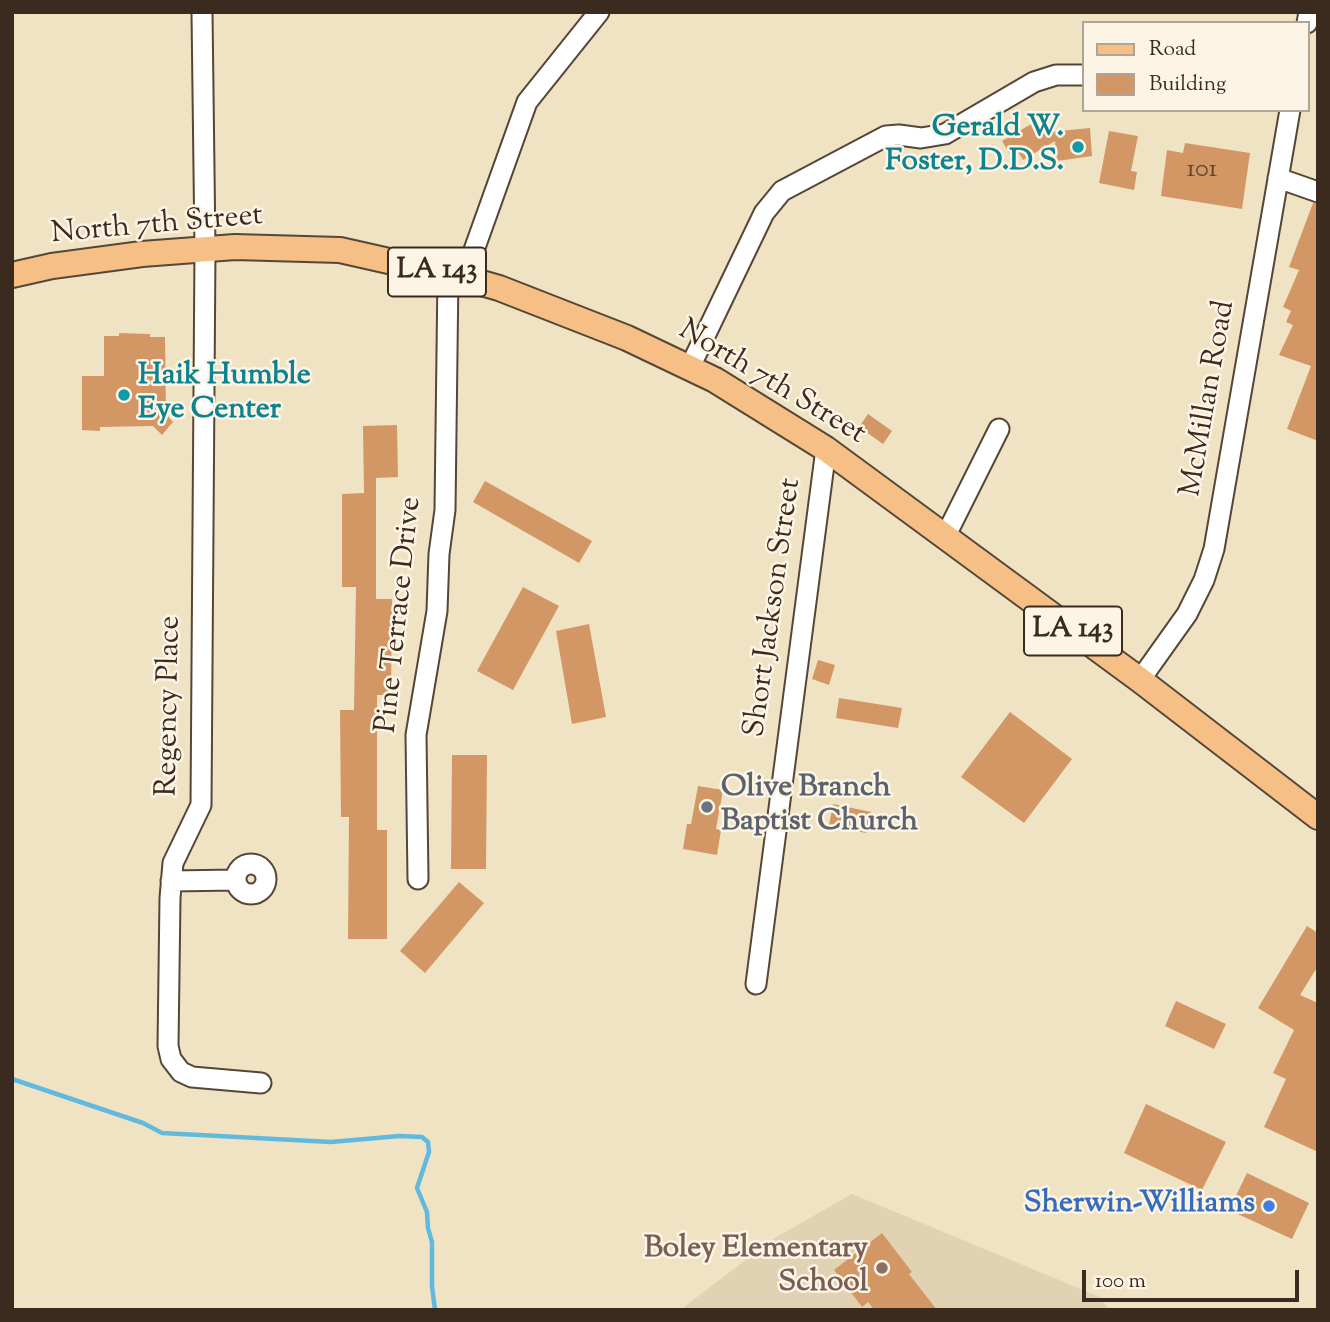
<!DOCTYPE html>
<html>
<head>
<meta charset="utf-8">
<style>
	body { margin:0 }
	#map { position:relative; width:1330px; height:1322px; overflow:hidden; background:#efe3c4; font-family:"Sorts Mill Goudy",serif }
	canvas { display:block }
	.frame { position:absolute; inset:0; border:14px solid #3b2a1e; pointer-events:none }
	.legend { position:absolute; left:1082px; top:21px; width:228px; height:91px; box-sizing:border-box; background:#fcf5e5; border:2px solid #afa495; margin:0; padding:9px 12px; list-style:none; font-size:21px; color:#3b2a1e }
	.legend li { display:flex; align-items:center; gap:14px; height:35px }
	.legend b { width:35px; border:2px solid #afa495 }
	.scale { position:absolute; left:1082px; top:1270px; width:217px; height:32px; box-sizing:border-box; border:4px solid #3b2a1e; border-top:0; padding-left:9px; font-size:21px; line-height:24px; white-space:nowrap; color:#3b2a1e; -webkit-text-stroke:5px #fcf5e5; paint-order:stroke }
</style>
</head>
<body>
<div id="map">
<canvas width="1330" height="1322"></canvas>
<div class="frame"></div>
<ul class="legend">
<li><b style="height:9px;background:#f5bf86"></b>Road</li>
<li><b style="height:19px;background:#d39765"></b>Building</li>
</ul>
<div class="scale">100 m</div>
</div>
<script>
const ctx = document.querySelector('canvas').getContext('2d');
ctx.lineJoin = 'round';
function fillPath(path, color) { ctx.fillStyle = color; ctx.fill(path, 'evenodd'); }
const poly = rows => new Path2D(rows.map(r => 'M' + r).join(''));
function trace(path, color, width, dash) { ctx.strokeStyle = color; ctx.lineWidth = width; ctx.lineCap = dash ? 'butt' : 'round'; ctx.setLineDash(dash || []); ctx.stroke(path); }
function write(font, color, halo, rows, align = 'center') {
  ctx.font = font + ' "Sorts Mill Goudy",serif'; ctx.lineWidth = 5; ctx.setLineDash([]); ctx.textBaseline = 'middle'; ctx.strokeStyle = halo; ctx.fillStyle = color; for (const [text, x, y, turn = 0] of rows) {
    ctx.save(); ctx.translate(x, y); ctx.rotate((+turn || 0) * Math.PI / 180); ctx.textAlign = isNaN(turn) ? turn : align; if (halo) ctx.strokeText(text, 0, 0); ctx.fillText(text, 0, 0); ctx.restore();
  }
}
fillPath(poly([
	[852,1194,1100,1297,1109,1310,680,1310,773,1239]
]), '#e2d2b4');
trace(poly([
	[12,1079,143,1123,162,1133,331,1142,399,1136,422,1137,428,1142,429,1152,417,1188,427,1212,428,1228,432,1242,432,1286,435,1310]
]), '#61bade', 4.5);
fillPath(poly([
	[1033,123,1040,133,1090,128,1092,156,1057,161,1055,141,1023,160,1018,152,1011,156,1002,141],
	[1109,131,1138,136,1131,171,1137,172,1134,190,1099,183],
	[1185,143,1250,153,1242,209,1161,196,1167,150,1183,153],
	[1313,203,1318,204,1318,441,1287,429,1311,366,1279,355,1293,325,1286,322,1291,311,1283,307,1299,270,1289,267],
	[119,333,150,334,150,337,165,337,166,414,173,422,162,435,153,426,100,427,100,431,82,430,82,376,104,376,104,336,119,336],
	[868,414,892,431,883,444,859,427],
	[397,425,398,477,376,478,376,599,392,599,391,695,377,695,377,830,387,830,387,939,348,939,349,817,341,817,340,710,354,710,356,587,342,587,342,494,364,493,363,426],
	[485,481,592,541,579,563,473,502],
	[523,587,559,606,513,690,477,671],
	[589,624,606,717,572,724,556,631],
	[818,660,835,665,829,685,812,679],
	[839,698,902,708,898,728,836,718],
	[1010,712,1072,759,1024,823,961,777],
	[452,755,487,755,486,869,451,869],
	[698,786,723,790,716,829,721,830,717,855,683,849,687,824,691,824],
	[833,804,871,812,866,833,829,825],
	[459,882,484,903,425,973,400,951],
	[1307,926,1318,933,1318,966,1300,995,1318,1003,1318,1152,1264,1127,1286,1079,1273,1073,1294,1030,1258,1008],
	[1176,1001,1226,1024,1214,1049,1165,1026],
	[1146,1104,1226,1142,1202,1190,1124,1153],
	[1247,1173,1309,1203,1292,1239,1229,1210],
	[882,1233,912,1272,909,1274,937,1310,874,1310,868,1302,862,1307,834,1270]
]), '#d39765');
const minor = poly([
	[202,12,205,249,201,805,173,863,170,898,168,1046,171,1059,181,1072,192,1077,261,1083],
	[1307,23,1309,12],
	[1278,178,1318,192],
	[464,278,527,102,599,12],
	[690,367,764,213,782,191,886,136,899,135,921,138,945,134,1034,82,1056,75,1083,75],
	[945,537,999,429],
	[1140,680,1187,614,1204,580,1214,549,1290,110],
	'236 879a15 15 0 1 1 30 0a15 15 0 1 1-30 0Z',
	[418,879,416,735,437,611,439,554,445,510,448,274],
	[171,881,236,880],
	[756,984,826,449]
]);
const major = poly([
	[12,275,52,266,142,254,235,247,340,250,464,278,499,288,627,338,715,380,826,449,1140,680,1318,817]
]);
trace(minor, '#564637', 23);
trace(major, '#564637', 28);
trace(minor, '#fff', 19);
trace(major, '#f5bf86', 24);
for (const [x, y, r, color] of [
	[1078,147,7,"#0f9aa8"],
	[124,395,7,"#0f9aa8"],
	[707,807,7,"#6b7280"],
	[1269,1206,7,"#3f7fe0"],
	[882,1268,7,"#8d6e63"]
]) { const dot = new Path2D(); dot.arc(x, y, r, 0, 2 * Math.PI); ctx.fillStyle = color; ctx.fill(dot); trace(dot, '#fcf5e5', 2.5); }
write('26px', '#614530', null, [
	["101",1202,172]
]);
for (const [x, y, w] of [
	[437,272,98],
	[1073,631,98]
]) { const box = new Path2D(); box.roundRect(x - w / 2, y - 24.5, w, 49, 5); ctx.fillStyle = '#fcf5e5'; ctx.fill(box); trace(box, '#3b2a1e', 2); }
write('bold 28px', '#3b2a1e', null, [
	["LA 143",437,272],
	["LA 143",1073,631]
]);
write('bold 30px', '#0d838f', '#fcf5e5', [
	["Gerald W.",1064,130],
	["Foster, D.D.S.",1064,164],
	["Haik Humble",138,378,"left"],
	["Eye Center",138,412,"left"]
], 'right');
write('30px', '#3b2a1e', '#fcf5e5', [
	["North 7th Street",157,227,-5],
	["North 7th Street",771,384,31],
	["McMillan Road",1210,399,-80],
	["Short Jackson Street",775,608,-82],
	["Pine Terrace Drive",401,615,-84],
	["Regency Place",171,706,-89]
]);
write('bold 30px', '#5b616d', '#fcf5e5', [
	["Olive Branch",721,790],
	["Baptist Church",721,824]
], 'left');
write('bold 30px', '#366cbe', '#fcf5e5', [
	["Sherwin-Williams",1255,1206]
], 'right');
write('bold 30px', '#785e54', '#fcf5e5', [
	["Boley Elementary",868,1251],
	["School",868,1285]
], 'right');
</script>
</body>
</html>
